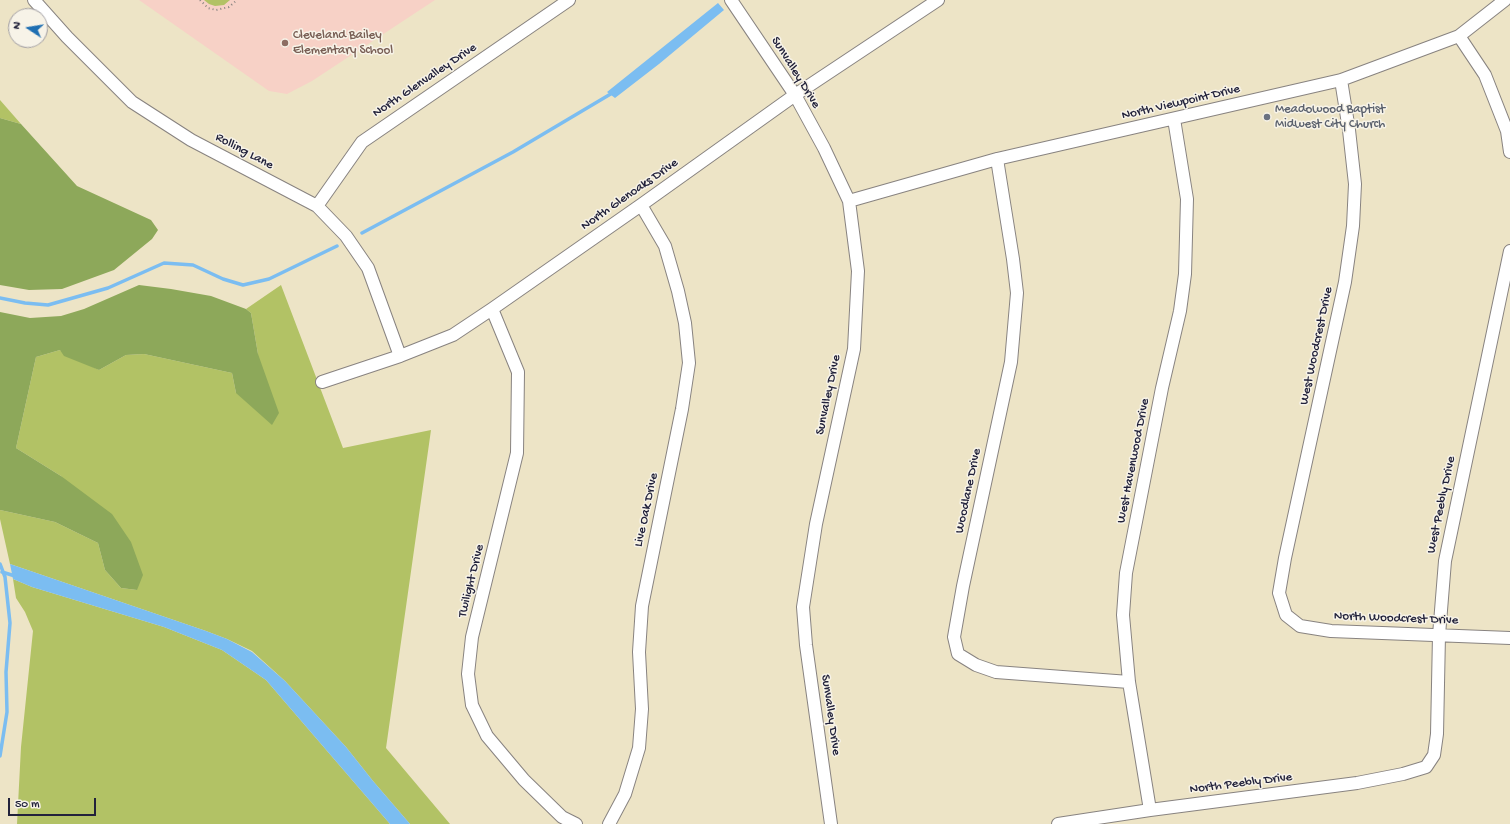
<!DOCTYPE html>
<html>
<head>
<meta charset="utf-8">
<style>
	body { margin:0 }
	#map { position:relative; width:1510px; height:824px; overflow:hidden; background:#ede4c6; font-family:"Gochi Hand",sans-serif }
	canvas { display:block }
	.north { position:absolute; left:8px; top:8px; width:40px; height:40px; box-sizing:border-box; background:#f7f3e8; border:1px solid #a29fa3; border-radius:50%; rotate:282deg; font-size:11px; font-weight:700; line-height:16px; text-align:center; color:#22223b }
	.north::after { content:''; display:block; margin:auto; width:14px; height:18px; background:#1f6fb2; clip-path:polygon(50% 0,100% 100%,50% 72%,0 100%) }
	.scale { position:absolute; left:8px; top:798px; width:88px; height:18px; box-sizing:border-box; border:2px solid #22223b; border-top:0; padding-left:5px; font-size:12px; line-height:14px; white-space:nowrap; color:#22223b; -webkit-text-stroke:3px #f7f3e8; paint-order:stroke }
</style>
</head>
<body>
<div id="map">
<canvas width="1510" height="824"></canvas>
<div class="north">N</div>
<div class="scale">50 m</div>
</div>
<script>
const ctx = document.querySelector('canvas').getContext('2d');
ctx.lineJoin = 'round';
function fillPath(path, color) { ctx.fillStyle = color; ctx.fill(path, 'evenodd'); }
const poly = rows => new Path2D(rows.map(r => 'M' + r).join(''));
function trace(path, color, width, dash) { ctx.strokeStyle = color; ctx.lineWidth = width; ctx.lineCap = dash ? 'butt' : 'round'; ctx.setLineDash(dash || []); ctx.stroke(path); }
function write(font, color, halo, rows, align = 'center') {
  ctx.font = font + ' "Gochi Hand",sans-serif'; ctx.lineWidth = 3; ctx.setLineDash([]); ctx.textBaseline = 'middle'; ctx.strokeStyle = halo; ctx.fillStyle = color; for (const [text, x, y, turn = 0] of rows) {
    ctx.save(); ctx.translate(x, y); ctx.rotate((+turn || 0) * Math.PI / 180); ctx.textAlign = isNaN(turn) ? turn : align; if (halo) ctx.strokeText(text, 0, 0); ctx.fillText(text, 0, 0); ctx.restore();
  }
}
fillPath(poly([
	[139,0,435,0,312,81,287,94,269,91]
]), '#f7d1c6');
fillPath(poly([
	[204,0,230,0,224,5,215,6,209,4],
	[0,100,21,124,0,118],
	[281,285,343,448,431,430,386,748,450,824,410,824,373,781,346,747,285,681,252,651,227,639,206,631,10,564,0,519,0,510,55,522,98,543,105,570,121,588,137,590,61,476,16,448,36,357,60,350,99,370,126,355,144,354,232,373,236,393,258,354,251,313,246,309],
	[13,579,32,587,164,627,222,650,266,680,390,824,17,824,21,747,33,631,25,612,16,598]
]), '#b2c265');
fillPath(poly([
	[0,118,21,124,77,186,151,220,158,230,152,239,114,270,62,289,29,290,0,285],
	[139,285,171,289,211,296,246,309,251,313,258,354,279,413,272,425,236,393,232,373,144,354,126,355,99,370,64,356,60,350,36,357,16,448,61,476,112,514,131,542,143,575,137,590,121,588,105,570,98,543,55,522,0,510,0,312,30,318,61,316,84,309]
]), '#8da85a');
fillPath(poly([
	[718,3,724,10,659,64,615,98,607,92],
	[10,564,206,631,227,639,252,652,285,681,346,747,373,781,410,824,390,824,266,680,222,650,164,627,32,587,13,579]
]), '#7bbdf1');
trace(poly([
	[362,233,513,152,614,92],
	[0,298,25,303,48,305,108,288,164,263,193,265,223,279,243,285,269,279,337,246],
	[0,564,5,577,10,623,6,672,7,712,0,756],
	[2,572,15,576]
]), '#7bbdf1', 3.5);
const minor = poly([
	[34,0,67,37,132,102,191,140,317,206,346,236,368,268,400,356],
	[731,0,795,95,824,148,849,201,858,271,854,349,816,524,803,607,806,645,831,824],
	[1459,36,1485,75,1507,131,1510,152],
	[1341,80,1349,130,1355,184,1353,226,1345,282,1285,558,1279,593,1286,615,1300,626,1331,631,1510,638],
	[997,159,1013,259,1017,293,1011,362,963,586,954,637,958,654,976,665,996,672,1129,682],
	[849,201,997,159,1341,80,1459,36,1505,0],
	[317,206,362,142,569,0],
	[492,309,518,372,517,453,472,637,468,674,472,705,487,736,524,780,562,817,576,824],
	[322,382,400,356,453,335,492,309,641,205,795,95,938,0],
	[1150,810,1129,682,1123,615,1126,573,1162,388,1180,311,1185,274,1187,199,1174,119],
	[609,824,625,794,639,748,642,709,639,652,642,606,682,409,689,363,685,323,678,291,665,246,641,205],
	[1058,824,1150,810,1357,783,1403,774,1426,767,1434,755,1437,734,1439,635,1445,561,1510,251]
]);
trace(minor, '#888380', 14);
trace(poly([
	[200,0,208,8,216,10,229,7,237,0]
]), '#888380', 2, [1, 3]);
trace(minor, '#fff', 12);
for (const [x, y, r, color] of [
	[285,43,4,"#8d6e63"],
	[1267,117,4,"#6b7280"]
]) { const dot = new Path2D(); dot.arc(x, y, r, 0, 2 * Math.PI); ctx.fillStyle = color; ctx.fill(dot); trace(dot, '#f7f3e8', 1.5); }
write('13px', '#785e54', '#f7f3e8', [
	["Cleveland Bailey",293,36],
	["Elementary School",293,51]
], 'left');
write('13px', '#22223b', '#f7f3e8', [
	["Sunvalley Drive",795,73,58],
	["North Glenvalley Drive",425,81,-34],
	["North Viewpoint Drive",1181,103,-13],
	["Rolling Lane",244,152,28],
	["North Glenoaks Drive",630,195,-35],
	["West Woodcrest Drive",1317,346,-78],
	["Sunvalley Drive",829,395,-78],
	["West Havenwood Drive",1134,461,-79],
	["Woodlane Drive",969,491,-78],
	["West Peebly Drive",1442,505,-78],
	["Live Oak Drive",647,510,-78],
	["Twilight Drive",472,581,-76],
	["North Woodcrest Drive",1396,619,2],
	["Sunvalley Drive",830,715,82],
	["North Peebly Drive",1241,784,-7]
]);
write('13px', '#5b616d', '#f7f3e8', [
	["Meadowood Baptist",1275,110],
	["Midwest City Church",1275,125]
], 'left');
</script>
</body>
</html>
